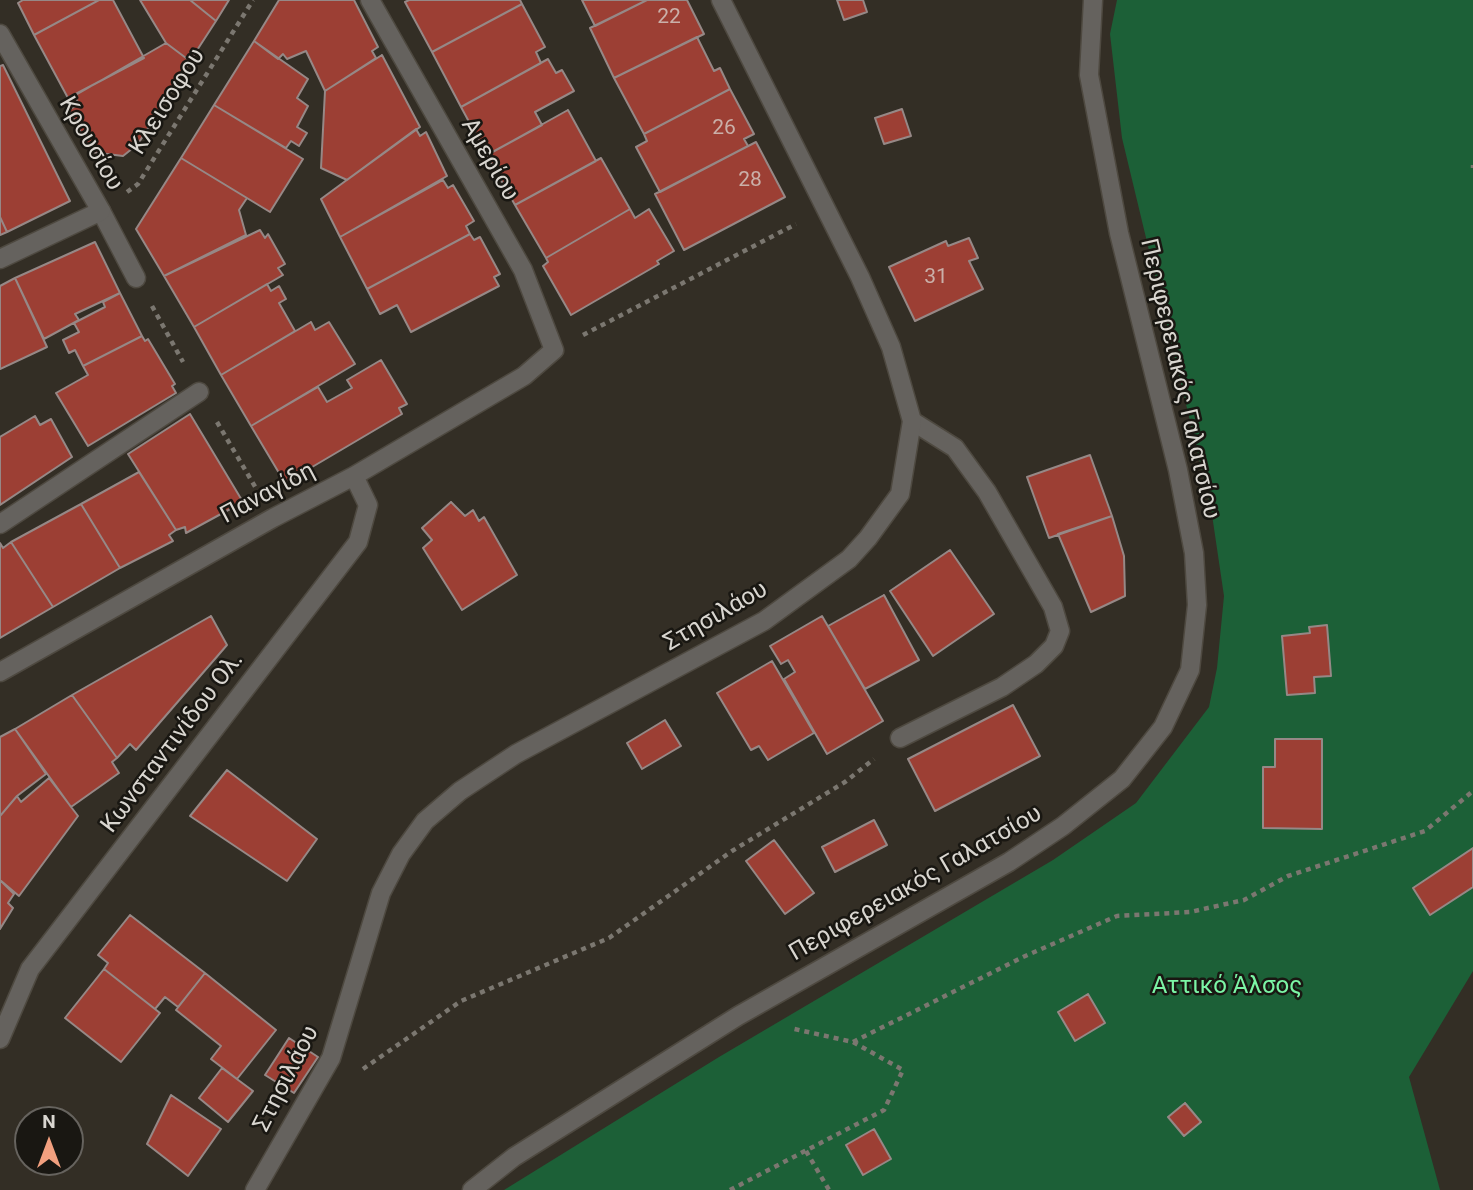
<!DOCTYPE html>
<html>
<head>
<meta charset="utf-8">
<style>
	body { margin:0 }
	#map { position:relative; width:1473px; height:1190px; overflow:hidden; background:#332e25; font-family:Roboto,sans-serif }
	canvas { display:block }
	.north { position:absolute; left:14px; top:1106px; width:70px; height:70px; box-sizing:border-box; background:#191712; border:2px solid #66635e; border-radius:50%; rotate:0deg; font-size:19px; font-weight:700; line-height:28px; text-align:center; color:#d9d6d0 }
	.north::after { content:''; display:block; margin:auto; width:24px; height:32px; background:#f2a07f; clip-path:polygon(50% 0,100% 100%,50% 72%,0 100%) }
</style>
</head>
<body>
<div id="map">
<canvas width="1473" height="1190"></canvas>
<div class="north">N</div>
</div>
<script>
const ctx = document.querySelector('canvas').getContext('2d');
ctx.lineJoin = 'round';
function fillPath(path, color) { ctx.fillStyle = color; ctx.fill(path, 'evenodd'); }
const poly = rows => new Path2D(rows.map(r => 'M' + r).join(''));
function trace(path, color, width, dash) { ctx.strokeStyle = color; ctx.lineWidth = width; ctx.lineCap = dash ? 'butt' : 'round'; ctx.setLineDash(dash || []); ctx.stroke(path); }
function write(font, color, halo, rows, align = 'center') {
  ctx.font = font + ' Roboto,sans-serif'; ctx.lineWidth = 5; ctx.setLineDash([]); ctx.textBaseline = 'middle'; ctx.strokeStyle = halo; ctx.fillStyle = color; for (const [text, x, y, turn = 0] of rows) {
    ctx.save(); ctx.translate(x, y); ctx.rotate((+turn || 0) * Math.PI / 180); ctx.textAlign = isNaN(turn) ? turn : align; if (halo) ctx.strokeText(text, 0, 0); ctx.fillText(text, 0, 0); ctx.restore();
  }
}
fillPath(poly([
	[1117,0,1473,0,1473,971,1409,1077,1440,1190,504,1190,719,1057,1053,860,1136,803,1209,707,1217,668,1224,596,1211,508,1122,138,1110,34]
]), '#1c6037');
const building = poly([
	[23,0,99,0,34,35,18,3,23,0],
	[99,0,113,0,144,58,68,98,34,35,99,0],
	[140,0,190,0,216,21,190,61,166,43,140,0],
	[190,0,229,0,216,21,190,0],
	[279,0,354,0,378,47,372,51,376,58,325,91,306,51,287,59,283,54,278,59,254,41,279,0],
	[409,0,520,0,522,4,432,52,405,2,409,0],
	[582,0,647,0,595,26,582,0],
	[647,0,687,0,704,34,614,78,590,28,647,0],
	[837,0,863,0,867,12,844,20,837,0],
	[522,4,545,47,536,52,541,63,461,107,432,52,522,4],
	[697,37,714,71,720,68,730,89,644,134,614,78,697,37],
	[254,41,308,79,297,98,308,106,297,127,307,133,299,146,291,141,286,148,214,105,254,41],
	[166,43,190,61,138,144,123,156,91,152,69,110,79,104,74,96,166,43],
	[382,55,420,127,347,180,321,168,325,91,382,55],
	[548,59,556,73,562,70,574,91,535,112,542,125,487,155,461,107,548,59],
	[3,65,70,201,7,232,0,217,0,66,3,65],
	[730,89,754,134,744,139,748,146,660,192,636,147,647,141,644,134,730,89],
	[214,105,303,159,270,212,181,158,214,105],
	[902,109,911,136,884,144,875,118,902,109],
	[568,110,596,161,515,205,487,155,568,110],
	[416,129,420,136,426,132,447,176,340,237,321,199,416,129],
	[756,142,785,197,684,250,655,194,756,142],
	[181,158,247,198,239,210,246,235,164,276,136,229,181,158],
	[601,158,630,209,546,258,515,205,601,158],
	[443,180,448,188,453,185,474,221,466,226,470,234,367,289,340,237,443,180],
	[630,209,635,218,649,209,674,251,657,261,659,264,571,315,543,266,548,262,546,258,630,209],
	[0,217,7,232,0,235,0,217],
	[260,230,265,238,268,234,285,264,278,268,283,275,194,327,164,276,260,230],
	[470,234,474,240,480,237,500,274,494,277,499,286,411,332,397,305,380,314,367,289,470,234],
	[969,238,978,258,969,261,983,289,915,321,889,267,946,241,948,246,969,238],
	[95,242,120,293,75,314,79,320,44,339,15,278,95,242],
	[15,278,47,347,0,369,0,286,15,278],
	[267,284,271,291,279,286,286,299,279,303,295,331,221,375,194,327,267,284],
	[120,293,142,336,83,366,75,350,69,353,63,340,79,332,74,323,105,307,103,302,120,293],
	[311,322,315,330,329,322,355,364,251,426,221,375,311,322],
	[142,336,145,341,148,339,175,384,172,386,176,393,88,446,56,393,88,375,83,366,142,336],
	[381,360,407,404,399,408,402,414,285,483,251,426,318,387,327,402,352,388,347,380,381,360],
	[190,414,243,502,186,533,185,527,176,530,128,454,190,414],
	[35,416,40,425,51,419,72,457,0,505,0,437,35,416],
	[1090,455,1112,516,1049,538,1027,477,1090,455],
	[139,472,176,530,169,535,173,541,120,568,81,504,139,472],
	[451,502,465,516,473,510,479,521,484,517,517,575,462,610,423,548,432,540,422,528,451,502],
	[81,504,120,568,53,607,11,542,81,504],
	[1112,516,1124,556,1125,596,1091,612,1058,534,1112,516],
	[11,542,53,607,0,638,0,543,3,548,11,542],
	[950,550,994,614,933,656,890,591,950,550],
	[884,595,919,660,865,689,828,626,884,595],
	[211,616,227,645,136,750,130,744,117,758,72,695,211,616],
	[822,616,883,721,827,754,784,679,795,672,788,660,781,664,770,646,822,616],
	[1327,625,1331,676,1314,677,1315,693,1287,695,1282,636,1310,633,1309,627,1327,625],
	[772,661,814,733,768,760,759,746,751,750,717,693,772,661],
	[72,695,117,758,112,762,119,773,71,807,15,729,72,695],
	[1013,705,1040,756,935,811,908,759,1013,705],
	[665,720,681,746,642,769,627,743,665,720],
	[15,729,46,774,17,796,0,816,0,737,15,729],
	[1275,739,1322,739,1322,829,1263,828,1263,767,1275,767,1275,739],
	[227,770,317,839,287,881,190,816,227,770],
	[49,778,78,816,19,896,0,880,0,816,17,796,21,802,49,778],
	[874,820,887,845,835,872,822,847,874,820],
	[774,840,814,893,785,914,746,861,774,840],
	[1473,848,1473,887,1430,915,1413,888,1473,848],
	[0,880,14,894,8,903,13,908,0,929,0,880],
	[130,915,205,973,178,1007,165,997,155,1009,104,969,108,963,98,955,130,915],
	[104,969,160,1013,121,1062,65,1018,104,969],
	[205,973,276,1030,237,1079,211,1059,221,1046,176,1010,205,973],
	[1088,994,1105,1023,1075,1041,1058,1012,1088,994],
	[289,1038,318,1057,294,1093,265,1075,289,1038],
	[222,1068,253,1091,228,1122,199,1098,222,1068],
	[171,1095,221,1129,188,1176,147,1144,171,1095],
	[1185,1103,1201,1122,1184,1136,1168,1117,1185,1103],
	[874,1129,891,1159,863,1175,846,1145,874,1129]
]);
fillPath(building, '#9c3f34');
trace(building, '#968886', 2);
const service = poly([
	[0,524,199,392],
	[900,738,1002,687,1036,664,1054,646,1060,631,1053,607,987,492,955,448,912,421]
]);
const pedestrian = poly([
	[101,211,136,278]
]);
const minor = poly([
	[0,34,101,211,0,259],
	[0,672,273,518,354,476,524,376,554,350,523,270,370,0],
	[0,1039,30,969,358,542,368,505,354,476],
	[255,1190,331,1058,381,893,401,854,425,821,460,791,516,754,764,621,849,559,868,538,900,494,912,421,891,347,860,277,721,0]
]);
const tertiary = poly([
	[472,1190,514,1157,738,1016,1009,862,1063,826,1122,779,1163,727,1190,670,1197,605,1194,553,1178,470,1119,233,1089,75,1093,0]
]);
trace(service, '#4e4940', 21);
trace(pedestrian, '#4e4940', 21);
trace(minor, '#4e4940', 21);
trace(tertiary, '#4e4940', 21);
trace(poly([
	[1473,165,1473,168],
	[127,192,138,184,253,0],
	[152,306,183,362],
	[583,335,796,224],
	[217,422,257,490],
	[853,1042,1023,957,1117,916,1190,912,1244,900,1288,876,1425,831,1473,791],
	[363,1069,461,1001,609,938,732,851,845,782,874,759],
	[806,1151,829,1190],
	[730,1190,884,1110,903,1070,853,1042,790,1028]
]), '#7b7770', 4.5, [5, 5]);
trace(service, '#65625e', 18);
trace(pedestrian, '#65625e', 18);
trace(minor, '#65625e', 18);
trace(tertiary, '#65625e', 18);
write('21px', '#cab0a9', null, [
	["22",669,18],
	["26",724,129],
	["28",750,181],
	["31",936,278]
]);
write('24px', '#d9d6d0', '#191712', [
	["Κλεισοφου",168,102,-58],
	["Κρουσίου",90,144,60],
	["Αμερίου",489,160,60],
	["Περιφερειακός Γαλατσίου",1179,379,77],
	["Παναγίδη",268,494,-28],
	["Στησιλάου",716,617,-30],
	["Κωνσταντινίδου Ολ.",173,743,-53],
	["Περιφερειακός Γαλατσίου",916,884,-30],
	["Στησιλάου",287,1079,-63]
]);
write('24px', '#7bf5a5', '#191712', [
	["Αττικό Άλσος",1227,987]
]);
</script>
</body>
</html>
